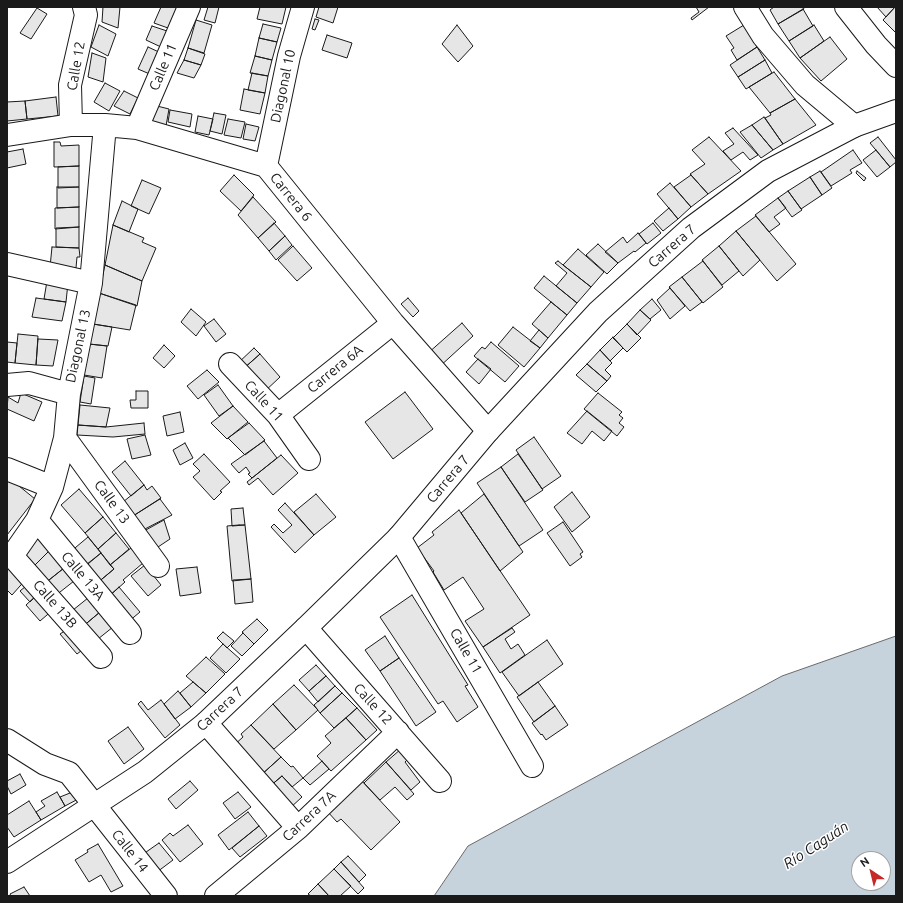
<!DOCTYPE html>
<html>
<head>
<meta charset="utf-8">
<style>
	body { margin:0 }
	#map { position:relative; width:903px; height:903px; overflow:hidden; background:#fff; font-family:Ubuntu,sans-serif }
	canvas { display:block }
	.frame { position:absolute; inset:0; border:8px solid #1a1a1a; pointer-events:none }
	.north { position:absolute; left:851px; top:851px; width:40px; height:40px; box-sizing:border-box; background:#fff; border:1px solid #a3a3a3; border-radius:50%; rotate:325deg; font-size:11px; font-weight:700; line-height:16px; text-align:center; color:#1a1a1a }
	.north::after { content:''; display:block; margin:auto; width:14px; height:18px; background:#c62828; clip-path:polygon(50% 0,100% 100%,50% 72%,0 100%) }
</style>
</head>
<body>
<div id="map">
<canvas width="903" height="903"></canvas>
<div class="frame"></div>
<div class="north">N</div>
</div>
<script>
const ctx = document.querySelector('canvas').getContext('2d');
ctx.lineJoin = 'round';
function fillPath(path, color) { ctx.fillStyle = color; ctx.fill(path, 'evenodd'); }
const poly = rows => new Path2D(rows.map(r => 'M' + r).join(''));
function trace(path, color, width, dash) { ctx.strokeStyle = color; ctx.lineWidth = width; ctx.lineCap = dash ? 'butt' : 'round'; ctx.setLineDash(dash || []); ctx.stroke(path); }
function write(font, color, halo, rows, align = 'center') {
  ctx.font = font + ' Ubuntu,sans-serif'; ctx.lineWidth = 3; ctx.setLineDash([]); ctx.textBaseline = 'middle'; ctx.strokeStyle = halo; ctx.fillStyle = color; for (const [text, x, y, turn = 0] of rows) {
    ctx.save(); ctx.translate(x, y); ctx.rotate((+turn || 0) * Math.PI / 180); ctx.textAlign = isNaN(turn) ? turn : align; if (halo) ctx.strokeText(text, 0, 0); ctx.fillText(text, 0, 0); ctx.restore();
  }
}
const water = poly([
	[896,636,896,896,434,896,468,846,782,676,896,636],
	[859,859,883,859,883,883,859,883,859,859]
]);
fillPath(water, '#c6d2dc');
trace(water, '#6a6a6a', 1);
const building = poly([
	[103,7,120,7,118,28,102,22,103,7],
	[161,7,177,7,168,28,154,23,161,7],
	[208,7,219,7,215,23,204,20,208,7],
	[260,7,286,7,282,24,257,19,260,7],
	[319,7,338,7,333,23,316,17,319,7],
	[696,7,709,7,692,20,691,18,699,12,696,7],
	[774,7,803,7,804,9,778,24,770,10,774,7],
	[877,7,895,7,886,17,877,7],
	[895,7,896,7,896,33,883,20,895,7],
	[37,8,47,14,31,39,20,33,37,8],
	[803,9,813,26,789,41,778,24,803,9],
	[315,19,319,20,315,30,312,29,315,19],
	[196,20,212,25,204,53,188,48,196,20],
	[263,24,281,28,277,42,259,38,263,24],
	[99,25,116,34,108,56,91,47,99,25],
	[457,25,473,46,458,62,442,44,457,25],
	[744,25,757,47,737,60,731,50,734,48,726,36,744,25],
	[814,25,824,41,800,58,789,41,814,25],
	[152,26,167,31,161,47,146,40,152,26],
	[327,35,352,43,347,58,322,50,327,35],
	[830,37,847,59,821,81,800,58,830,37],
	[259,38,277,42,272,60,255,56,259,38],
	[148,47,161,53,152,75,138,69,148,47],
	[757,47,765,60,738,77,730,65,757,47],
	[188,48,205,54,201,65,184,60,188,48],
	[92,53,106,58,103,82,88,77,92,53],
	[255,56,272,60,268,76,250,73,255,56],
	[184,60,201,65,194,78,177,73,184,60],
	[765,60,772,73,746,89,738,77,765,60],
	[774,72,795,99,770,113,749,87,774,72],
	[252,73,268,76,265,93,248,90,252,73],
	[105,83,120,91,109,111,94,102,105,83],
	[244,89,265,93,260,114,240,110,244,89],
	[124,91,138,98,130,114,114,106,124,91],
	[56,97,58,116,27,119,25,101,56,97],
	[795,99,816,125,783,144,765,118,771,115,770,113,795,99],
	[25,101,27,119,7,121,7,102,25,101],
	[149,104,169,109,166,126,146,121,149,104],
	[170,110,192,114,190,127,168,122,170,110],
	[214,113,226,115,222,134,210,131,214,113],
	[198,116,213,119,209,135,195,132,198,116],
	[764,117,783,144,773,150,752,125,764,117],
	[228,119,245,122,241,138,224,135,228,119],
	[246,124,259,127,255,141,243,139,246,124],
	[752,125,773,150,761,158,740,132,752,125],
	[733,128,758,155,750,160,743,152,731,160,723,151,734,144,725,133,733,128],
	[709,137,741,171,708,194,690,174,705,164,692,150,709,137],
	[878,137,896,160,896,162,890,167,870,143,878,137],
	[54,142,60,142,61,146,79,145,79,166,54,167,54,142],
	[23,149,26,164,7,168,7,152,23,149],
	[853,150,862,163,850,170,852,173,831,186,821,172,853,150],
	[876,150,890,167,877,177,863,160,876,150],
	[79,166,79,187,58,188,58,167,79,166],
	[820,171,832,188,822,195,810,177,820,171],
	[857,171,866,178,864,181,856,173,857,171],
	[234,175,254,195,241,211,220,191,234,175],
	[691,175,708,194,691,207,674,187,691,175],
	[810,177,822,195,801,209,788,191,810,177],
	[142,180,161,188,149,214,131,206,142,180],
	[670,183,691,207,678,219,657,194,670,183],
	[57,187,79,187,79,207,57,208,57,187],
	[788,191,802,210,792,217,778,198,788,191],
	[253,197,276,222,258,238,238,215,253,197],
	[778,198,786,208,774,217,780,224,769,232,755,215,778,198],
	[122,201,138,209,129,232,113,225,122,201],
	[79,207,79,227,55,229,55,208,79,207],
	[669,208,678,219,663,231,654,221,669,208],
	[756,216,796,264,777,281,736,231,756,216],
	[274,223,285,236,269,251,258,238,274,223],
	[653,223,661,233,647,244,639,234,653,223],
	[113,225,144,238,142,242,156,248,142,281,105,265,113,225],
	[79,227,79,248,56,247,56,228,79,227],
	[736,231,760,260,743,276,719,246,736,231],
	[638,233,646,243,635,252,634,251,618,263,605,252,623,237,627,243,638,233],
	[285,236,292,245,276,260,269,251,285,236],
	[598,244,618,263,607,274,586,255,598,244],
	[293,246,312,268,297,281,278,260,293,246],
	[719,246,739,271,722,285,702,260,719,246],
	[52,247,79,248,80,257,77,257,76,268,50,267,52,247],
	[578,249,604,272,591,287,563,265,578,249],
	[558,261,591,287,577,303,556,286,567,273,555,263,558,261],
	[703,261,723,287,703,303,682,277,703,261],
	[105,265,142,281,137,306,99,293,105,265],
	[544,276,577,303,567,315,534,288,544,276],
	[682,277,702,302,690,311,669,287,682,277],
	[47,281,68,283,66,302,44,299,47,281],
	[670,288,685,306,670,319,657,300,670,288],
	[99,293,136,305,130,330,93,324,99,293],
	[36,298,66,302,62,321,32,317,36,298],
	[408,298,419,311,413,317,401,304,408,298],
	[652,299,661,310,650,319,640,310,652,299],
	[551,302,567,315,548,338,532,324,551,302],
	[191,309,206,322,196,336,181,322,191,309],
	[640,310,651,320,637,335,627,324,640,310],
	[214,319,226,334,216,342,204,326,214,319],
	[462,323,473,336,438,368,427,354,462,323],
	[93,324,112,327,108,346,89,344,93,324],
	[627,324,641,338,627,352,613,338,627,324],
	[513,327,540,348,524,367,498,345,513,327],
	[539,330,548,338,540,348,530,341,539,330],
	[18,334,38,336,36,365,15,363,18,334],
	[613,337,623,348,610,361,600,350,613,337],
	[38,339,58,340,53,366,36,365,38,339],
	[7,342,17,343,15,363,7,362,7,342],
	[491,342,519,366,505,382,474,356,482,347,485,349,491,342],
	[89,344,107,346,102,378,84,375,89,344],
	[164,345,175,356,164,368,153,358,164,345],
	[254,348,260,354,242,370,237,364,254,348],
	[600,350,612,363,605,370,611,376,607,381,587,364,600,350],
	[260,354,280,377,263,393,242,370,260,354],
	[478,359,491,369,479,384,466,372,478,359],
	[587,364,607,381,596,392,576,375,587,364],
	[207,370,219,382,198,399,187,386,207,370],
	[84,376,95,378,91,404,80,402,84,376],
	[218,385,233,406,219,416,204,395,218,385],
	[136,391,148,391,148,408,131,408,130,400,136,400,136,391],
	[405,392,433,429,393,459,365,422,405,392],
	[21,393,42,402,34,421,7,409,8,397,18,403,21,393],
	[598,393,622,412,619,415,623,418,619,423,624,427,617,436,584,409,598,393],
	[80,405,110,408,106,427,78,425,80,405],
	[233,406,248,422,227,439,211,423,233,406],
	[587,411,612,431,604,441,592,431,582,444,567,433,587,411],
	[180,412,184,432,167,436,163,416,180,412],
	[144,423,145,434,113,437,77,435,78,425,106,427,144,423],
	[249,423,265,440,245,455,228,438,249,423],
	[145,435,151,455,132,459,127,439,145,435],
	[534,437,561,476,542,489,516,450,534,437],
	[264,441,277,458,252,478,248,474,250,473,246,467,239,473,231,464,264,441],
	[185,443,193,458,180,465,173,450,185,443],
	[204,454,230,482,220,491,222,492,214,500,193,477,200,471,193,464,204,454],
	[518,454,543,490,525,502,501,467,518,454],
	[281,455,298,473,273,495,258,478,249,485,247,482,281,455],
	[125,461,144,485,131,496,112,472,125,461],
	[501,467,543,530,519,546,477,483,501,467],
	[8,477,35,499,7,535,7,478,8,477],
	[144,485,147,490,152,486,161,498,133,516,123,502,144,485],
	[79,489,103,517,85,533,61,505,79,489],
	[572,492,590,517,572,532,554,507,572,492],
	[316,494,336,517,314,535,294,512,316,494],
	[484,494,523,552,500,571,461,513,484,494],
	[160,499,172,515,143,530,133,516,160,499],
	[285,503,314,535,295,553,271,527,274,524,283,533,292,525,278,510,285,503],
	[243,508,245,525,232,526,231,509,243,508],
	[459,510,530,615,483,647,465,621,484,609,463,577,444,590,433,572,434,571,417,548,434,535,432,532,459,510],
	[103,517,116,533,98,549,85,533,103,517],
	[164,520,170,539,155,549,144,531,164,520],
	[563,522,583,552,580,554,582,557,570,566,547,533,563,522],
	[239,525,245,525,251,579,232,581,227,526,239,525],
	[116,533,129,549,110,565,98,549,116,533],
	[35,535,49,551,31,569,17,554,35,535],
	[88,537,101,553,82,568,69,553,88,537],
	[131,548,143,563,123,580,125,582,107,598,96,584,114,569,110,565,131,548],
	[49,551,64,568,44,584,31,569,49,551],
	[101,553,114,569,96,584,82,569,101,553],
	[145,565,161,585,148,596,131,576,145,565],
	[7,567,28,577,12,595,7,590,7,567],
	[197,567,201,593,180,596,176,569,197,567],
	[64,568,74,581,55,596,44,584,64,568],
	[251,579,253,602,235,604,233,580,251,579],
	[31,582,40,592,30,602,20,591,31,582],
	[119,587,140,612,128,622,107,598,119,587],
	[40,592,54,609,40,621,26,605,40,592],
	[412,595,468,685,465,686,478,707,457,722,443,701,438,704,380,617,412,595],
	[88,598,100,612,81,628,68,614,88,598],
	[100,612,113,627,93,643,81,628,100,612],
	[257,619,268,630,254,644,242,632,257,619],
	[69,628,86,647,77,654,60,634,69,628],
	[512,628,515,632,505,639,511,649,518,644,525,655,500,673,483,647,512,628],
	[223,632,234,641,227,648,217,638,223,632],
	[243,633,254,644,242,656,231,646,243,633],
	[385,636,399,658,380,671,365,650,385,636],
	[547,640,563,664,519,696,502,672,547,640],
	[223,644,240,659,226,673,210,658,223,644],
	[206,657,225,674,206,693,186,676,206,657],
	[399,658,436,712,416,726,380,671,399,658],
	[316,665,326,676,309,691,299,680,316,665],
	[326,676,335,686,318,702,309,691,326,676],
	[193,682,206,693,191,707,180,693,193,682],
	[538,682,555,706,534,722,517,697,538,682],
	[294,685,318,710,296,730,273,704,294,685],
	[335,686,342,693,320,713,314,705,335,686],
	[178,691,191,707,175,719,164,704,178,691],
	[342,693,357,708,334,728,320,713,342,693],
	[161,700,180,725,165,738,138,704,141,701,148,710,161,700],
	[273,704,296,730,274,749,251,725,273,704],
	[555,706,568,725,546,740,542,734,541,735,532,723,555,706],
	[357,708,377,730,366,740,346,718,357,708],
	[346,718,366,740,331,771,317,756,331,743,325,736,346,718],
	[251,725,281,757,260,776,233,746,243,737,241,734,251,725],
	[128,727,144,749,124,764,108,741,128,727],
	[401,749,410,757,405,762,420,782,411,790,386,762,401,749],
	[281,757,291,767,293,766,303,778,292,787,282,776,269,787,260,776,281,757],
	[322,761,329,769,310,785,303,778,322,761],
	[386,762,414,794,407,800,395,787,380,800,364,783,386,762],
	[20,774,26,785,11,794,7,786,7,781,20,774],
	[282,776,302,797,289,809,269,787,282,776],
	[360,779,400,822,371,850,341,819,337,822,327,811,360,779],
	[190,781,198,790,176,809,168,799,190,781],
	[75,791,80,798,65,806,60,797,75,791],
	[57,792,65,806,41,820,36,812,45,806,41,801,57,792],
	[238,792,251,807,235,819,223,803,238,792],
	[29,801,41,820,14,837,7,827,7,815,29,801],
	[248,812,259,826,229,850,218,835,248,812],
	[188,825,203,844,180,862,162,840,170,833,173,836,188,825],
	[259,826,267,836,240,857,232,848,259,826],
	[159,843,173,860,153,875,139,857,159,843],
	[98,844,123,886,111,892,101,875,89,882,75,860,88,852,87,850,98,844],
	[348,856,366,875,359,882,341,862,348,856],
	[341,862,364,888,358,894,334,869,341,862],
	[334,869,351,886,340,896,329,896,318,884,334,869],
	[318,884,329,896,311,896,308,894,318,884],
	[24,887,30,896,11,896,10,894,24,887]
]);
fillPath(building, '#e6e6e6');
trace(building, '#1a1a1a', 1);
const minor = poly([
	[745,7,763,36,805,85,854,126],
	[846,7,876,45,896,66],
	[71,125,70,85,86,15,84,7],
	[137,128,189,7],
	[7,135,71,125,105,125,137,128,266,166,393,323,488,431],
	[266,166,289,56,303,7],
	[7,264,91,283],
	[230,364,278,415,309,459],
	[7,385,29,383,69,394],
	[278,415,393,323],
	[65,438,158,566],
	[7,469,52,487],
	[37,520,130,633],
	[399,537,532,766],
	[7,553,12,556,101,657],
	[12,556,37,520,52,487,65,438,69,394,91,283,105,125],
	[306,628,440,781],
	[206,723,298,828],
	[7,740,45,764,69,773,166,896],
	[216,896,298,828,398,732]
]);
const major = poly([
	[7,862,145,772,206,723,306,628,399,537,488,431,598,312,691,228,768,171,854,126,896,111]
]);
trace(minor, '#1a1a1a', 24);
trace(major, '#1a1a1a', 24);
trace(minor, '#fff', 22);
trace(major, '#fff', 22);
write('14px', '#1a1a1a', '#fff', [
	["Calle 12",76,66,-80],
	["Calle 11",163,67,-67],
	["Diagonal 10",283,86,-78],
	["Carrera 6",291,197,51],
	["Carrera 7",672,246,-41],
	["Diagonal 13",78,346,-78],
	["Carrera 6A",335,369,-39],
	["Calle 11",264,401,48],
	["Carrera 7",448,479,-50],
	["Calle 13",112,502,54],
	["Calle 13A",83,576,50],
	["Calle 13B",55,604,49],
	["Calle 11",466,651,60],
	["Calle 12",373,704,48],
	["Carrera 7",220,709,-43],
	["Carrera 7A",309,816,-43],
	["Calle 14",130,851,52]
]);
write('italic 15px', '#1a1a1a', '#fff', [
	["Río Caguán",816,845,-33]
]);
</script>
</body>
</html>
